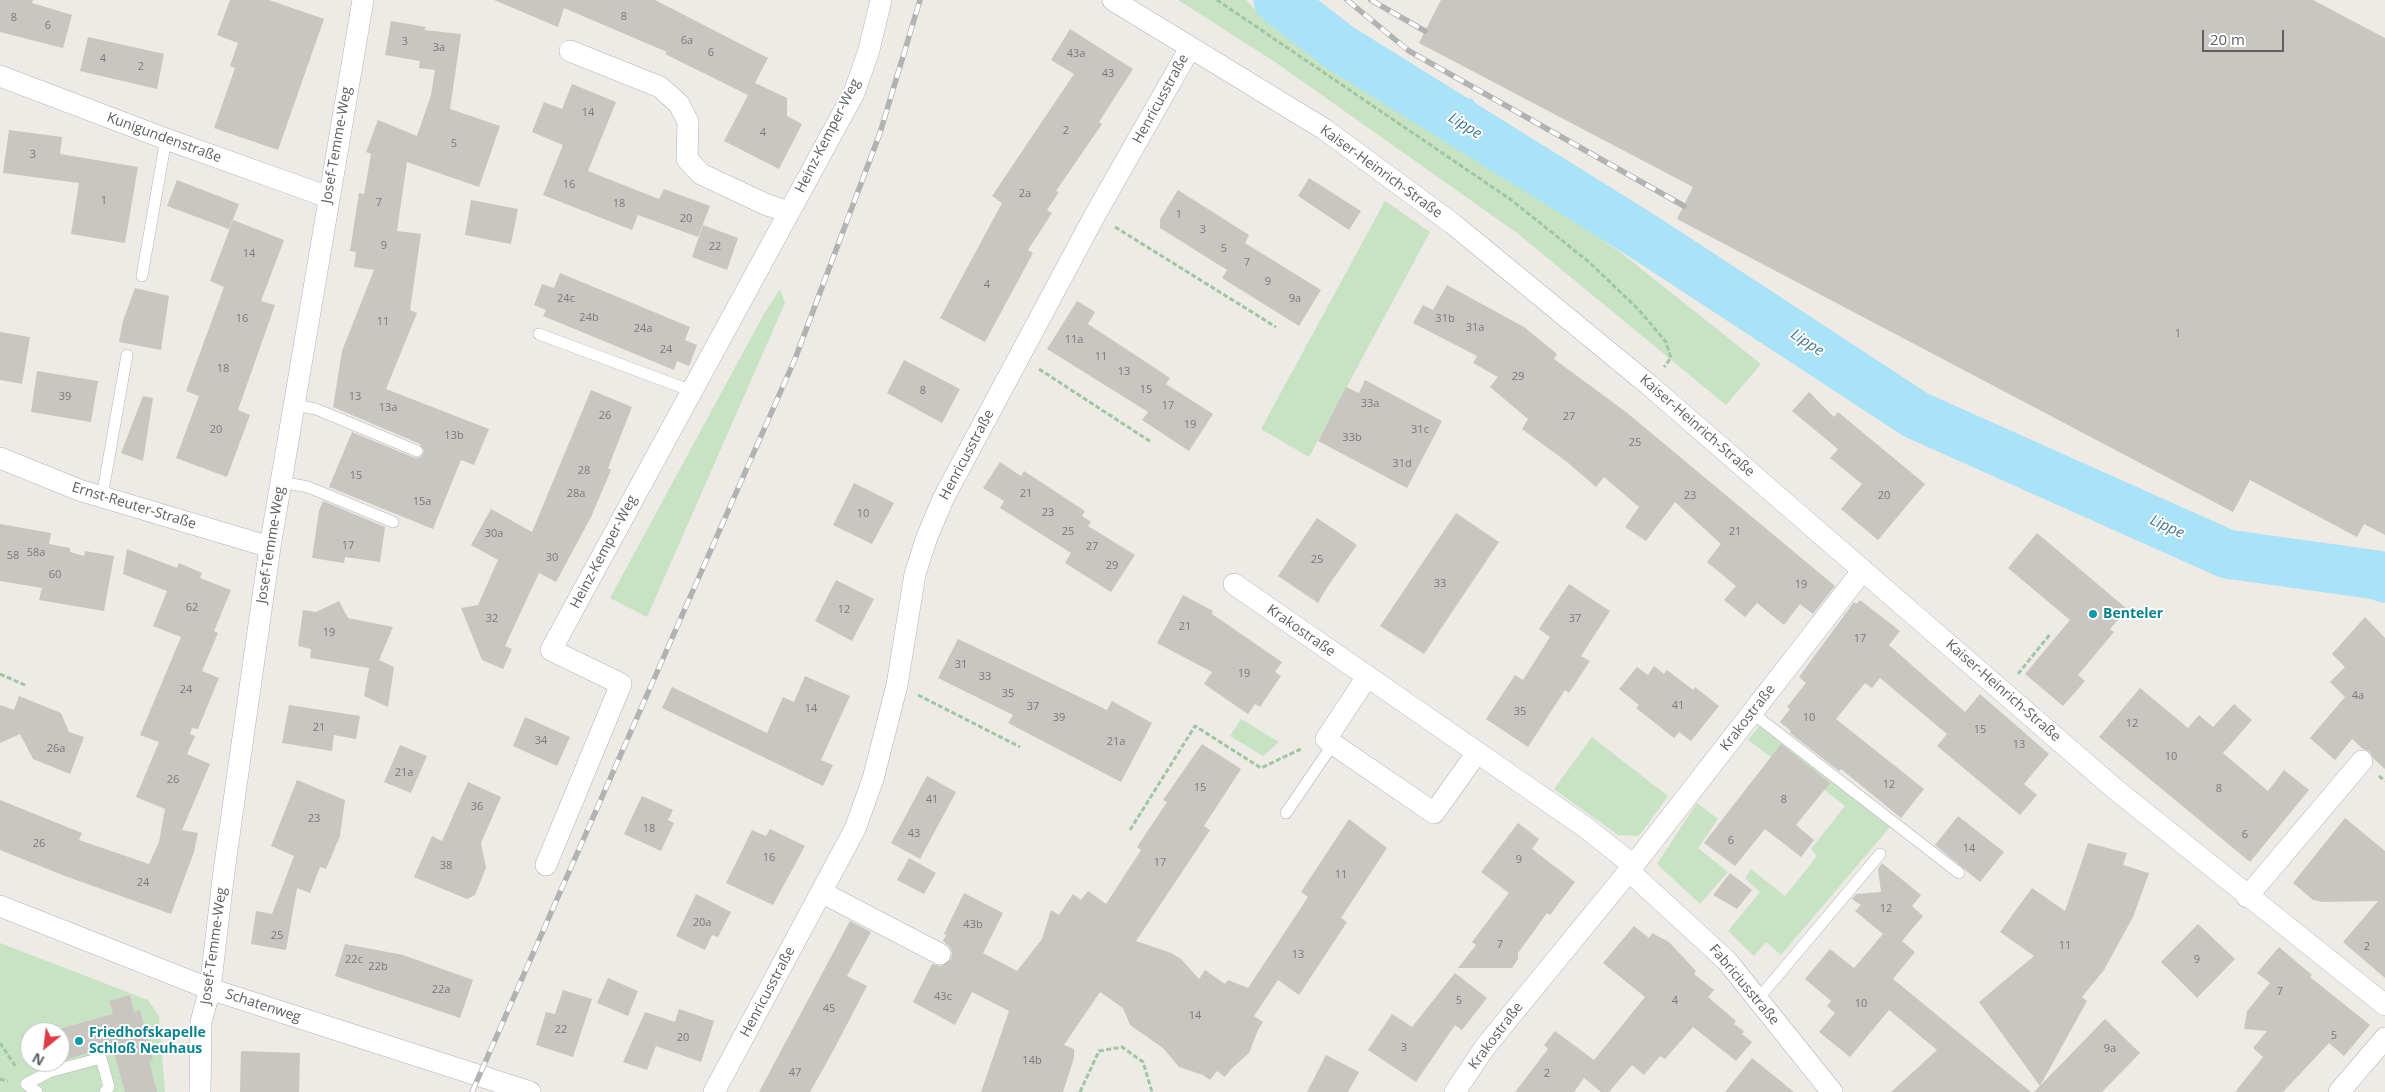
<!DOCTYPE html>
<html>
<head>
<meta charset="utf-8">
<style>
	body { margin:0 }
	#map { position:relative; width:2385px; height:1092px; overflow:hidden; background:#eeeae5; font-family:"Open Sans",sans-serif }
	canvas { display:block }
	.north { position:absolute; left:20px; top:1022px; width:50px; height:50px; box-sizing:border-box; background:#fff; border:1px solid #bec0c1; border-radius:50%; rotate:209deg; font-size:14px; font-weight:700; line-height:20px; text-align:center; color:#5d6164 }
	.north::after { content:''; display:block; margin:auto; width:18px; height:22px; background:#db3d49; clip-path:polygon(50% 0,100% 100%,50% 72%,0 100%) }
	.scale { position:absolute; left:2202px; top:30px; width:82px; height:22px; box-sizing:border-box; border:2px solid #5d6164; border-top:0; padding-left:6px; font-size:15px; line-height:18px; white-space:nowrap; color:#5d6164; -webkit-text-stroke:4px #fff; paint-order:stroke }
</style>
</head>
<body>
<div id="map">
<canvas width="2385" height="1092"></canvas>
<div class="north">N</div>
<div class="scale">20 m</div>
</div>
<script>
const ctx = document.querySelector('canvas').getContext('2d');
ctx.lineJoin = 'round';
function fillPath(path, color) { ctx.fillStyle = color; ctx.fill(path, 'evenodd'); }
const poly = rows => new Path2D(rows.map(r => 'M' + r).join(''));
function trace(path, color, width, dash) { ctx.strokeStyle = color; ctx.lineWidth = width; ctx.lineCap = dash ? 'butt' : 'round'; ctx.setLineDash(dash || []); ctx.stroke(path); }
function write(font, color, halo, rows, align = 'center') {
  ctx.font = font + ' "Open Sans",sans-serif'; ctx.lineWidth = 4; ctx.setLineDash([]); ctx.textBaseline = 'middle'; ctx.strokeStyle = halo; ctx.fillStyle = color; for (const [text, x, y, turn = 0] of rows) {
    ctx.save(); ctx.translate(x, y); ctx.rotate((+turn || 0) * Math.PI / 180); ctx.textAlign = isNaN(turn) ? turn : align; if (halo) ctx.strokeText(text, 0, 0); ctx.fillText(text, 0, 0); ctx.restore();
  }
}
fillPath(poly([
	[1178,0,1246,0,1262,17,1328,63,1467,149,1620,252,1761,364,1726,405,1517,233,1275,62],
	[1385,201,1430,232,1309,457,1261,429],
	[780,289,785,303,647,617,610,598,765,312],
	[1241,719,1279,742,1263,756,1230,736],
	[1759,726,1890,827,1781,955,1766,942,1754,956,1728,931,1760,892,1745,878,1751,869,1785,896,1817,856,1811,849,1845,806,1796,768,1802,761,1786,748,1778,748,1771,757,1748,740],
	[1592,737,1668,796,1639,836,1618,835,1554,789],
	[1697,803,1718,819,1698,848,1728,872,1700,904,1657,864],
	[0,943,148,1000,159,1016,165,1092,0,1092],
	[30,1032,60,1032,60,1062,30,1062]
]), '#c8e3c3');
trace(poly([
	[1467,126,1470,103]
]), '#aae2f8', 9);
trace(poly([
	[1278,0,1339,47,1644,237,1916,415,2227,554,2377,575,2385,578]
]), '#aae2f8', 49);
fillPath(poly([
	[0,0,33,0,32,3,72,15,63,48,0,32],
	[230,0,269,0,324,19,278,150,214,128,235,68,230,66,238,43,217,35],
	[494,0,655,0,768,58,755,83,787,98,787,116,802,124,779,169,724,141,748,95,665,54,667,52,564,8,558,27],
	[1441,0,2313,0,2385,38,2385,535,2364,524,2357,537,2250,480,2233,512,1677,219,1693,187,1419,43],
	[391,21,426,27,424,30,461,34,450,109,500,126,479,187,407,162,397,231,421,234,410,310,417,313,386,389,489,429,474,465,461,460,433,529,329,487,352,432,415,458,421,457,424,451,420,444,333,407,342,351,374,270,354,267,356,252,350,251,359,193,364,194,371,154,366,152,378,120,417,136,431,95,435,70,419,68,420,61,385,55],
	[1070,29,1133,69,1099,122,1102,124,1056,191,1059,192,1047,210,1052,213,1028,250,1033,253,985,342,940,318,1002,203,992,196,1074,74,1051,60],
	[88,37,164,54,157,89,80,71],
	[572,84,616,102,588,171,659,199,664,189,710,206,698,237,638,215,632,230,543,195,563,145,532,132,544,102,562,109],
	[9,130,62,137,60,154,138,167,125,243,71,234,79,183,3,173],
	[1309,178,1361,211,1349,230,1298,196],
	[177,180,239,204,229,229,167,206],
	[1178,190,1249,235,1245,243,1321,290,1299,326,1222,278,1227,270,1160,228,1160,219],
	[471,200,518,209,511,244,465,235],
	[233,220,284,240,261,301,275,305,238,410,250,415,227,477,176,458,199,396,186,391,224,287,210,281],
	[703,225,738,238,727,270,692,257],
	[560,273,690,327,685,340,697,345,689,366,677,361,674,370,543,316,546,310,534,305,542,284,554,288],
	[1447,285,1524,327,1557,354,1554,359,1626,412,1835,586,1813,614,1800,604,1784,625,1757,603,1745,617,1724,600,1736,586,1707,562,1721,544,1675,502,1646,541,1625,527,1639,507,1604,477,1596,487,1567,462,1522,429,1528,419,1490,387,1498,377,1473,363,1477,356,1413,323,1423,305,1433,310],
	[135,288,169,296,161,350,119,342,123,321],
	[1077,301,1095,312,1088,324,1170,378,1166,384,1213,414,1189,451,1142,420,1148,412,1047,349],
	[0,332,30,337,22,384,0,380],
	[904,360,960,389,942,423,887,393],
	[37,371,98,381,91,422,31,412],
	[1365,380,1442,421,1407,488,1318,441,1346,387,1359,393],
	[591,390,632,407,608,468,611,470,591,517,556,582,539,573,505,646,512,649,503,669,482,660,461,608,478,605,498,560,471,545,491,509,532,532],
	[1809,392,1834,417,1838,412,1925,484,1878,540,1841,509,1862,484,1830,458,1838,449,1792,411],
	[143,396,153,398,143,461,121,453],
	[1000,462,1021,476,1024,471,1085,511,1082,516,1091,522,1088,526,1135,555,1111,592,1065,563,1071,553,1000,508,1004,501,983,488],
	[854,483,894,503,872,544,833,525],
	[323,501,385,527,380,562,345,557,344,563,312,558,319,511],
	[1456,513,1499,542,1424,654,1380,626],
	[1317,518,1357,545,1328,586,1318,603,1278,576],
	[0,524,51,533,49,544,70,548,70,552,84,556,85,551,114,556,104,611,39,600,42,588,0,581],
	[2037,533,2127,609,2110,629,2114,632,2078,675,2085,681,2063,706,2025,674,2070,620,2008,568],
	[127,549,177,568,179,563,202,573,200,578,231,590,214,631,218,633,202,671,219,678,198,729,192,728,190,734,195,736,187,754,210,764,182,830,198,833,194,852,171,914,65,876,0,850,0,800,82,833,79,840,149,864,159,842,165,809,136,797,159,742,140,735,181,637,153,626,167,591,123,574],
	[836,580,874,599,852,641,815,621],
	[1569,584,1610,611,1581,656,1590,661,1569,693,1565,690,1528,747,1486,719,1515,675,1523,680,1550,637,1539,629],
	[1183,595,1213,611,1212,614,1282,662,1275,672,1281,676,1260,707,1255,704,1248,714,1204,684,1212,672,1157,643],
	[1860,600,1900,631,1889,645,1965,712,1980,694,2049,754,2024,784,2037,795,2020,815,1937,746,1947,734,1880,678,1872,688,1865,683,1836,719,1924,789,1901,818,1841,769,1839,771,1790,733,1791,731,1780,722,1790,709,1787,707,1806,683,1799,677,1854,602,1856,604],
	[339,601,348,618,393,627,379,660,394,667,388,707,364,696,369,668,310,658,311,649,298,646,303,610,316,612],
	[2365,617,2385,638,2385,769,2374,759,2370,752,2363,749,2352,739,2335,760,2310,738,2345,697,2330,682,2345,667,2332,654],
	[958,639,1107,710,1112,701,1152,723,1121,782,1008,723,1013,715,938,678],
	[1654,666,1664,674,1667,670,1693,690,1695,687,1719,706,1691,741,1679,732,1674,738,1636,708,1639,705,1619,689,1637,667,1648,675],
	[805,676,850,696,821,760,833,765,823,786,662,708,672,687,767,733,783,697,794,702],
	[2140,688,2188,728,2199,715,2213,727,2234,704,2252,720,2223,753,2268,791,2284,770,2309,790,2250,862,2099,737],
	[19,696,61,713,69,732,84,737,70,774,33,759,20,734,0,743,0,705,14,710],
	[289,705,360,716,356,739,334,735,332,751,282,743],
	[525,717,570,737,557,766,513,746],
	[1202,744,1241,769,1204,826,1210,830,1136,941,1171,953,1181,959,1199,979,1205,970,1225,984,1228,980,1248,988,1308,897,1301,892,1349,819,1387,848,1341,918,1347,922,1299,995,1278,980,1254,1016,1263,1022,1258,1030,1249,1053,1231,1069,1225,1077,1217,1071,1210,1080,1203,1075,1179,1067,1163,1048,1130,1025,1123,1008,1100,992,1064,1045,1074,1049,1074,1058,1063,1092,981,1092,1009,1011,972,992,955,1025,913,1002,932,964,941,966,951,959,952,953,950,947,943,941,946,935,944,934,964,893,1003,913,983,953,1017,971,1042,939,1051,910,1059,915,1073,894,1081,900,1088,891,1106,904,1141,850,1137,847,1167,802,1163,800],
	[1781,744,1830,783,1796,825,1814,840,1801,857,1765,829,1735,866,1704,843],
	[400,745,427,756,411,793,384,782],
	[927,776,956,792,920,859,891,843],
	[297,780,345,800,340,836,326,869,320,867,310,893,297,888,286,950,251,944,256,911,272,914,294,856,271,846],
	[468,782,501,797,481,843,486,868,475,895,467,899,414,877,432,836,442,841],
	[642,796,673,810,668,820,674,823,661,851,624,834],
	[1958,816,2004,852,1980,882,1935,845],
	[2345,818,2385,851,2385,978,2343,942,2378,901,2322,902,2313,900,2293,883],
	[1518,823,1539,839,1532,849,1575,882,1550,915,1547,913,1518,953,1518,959,1512,968,1458,968,1476,945,1472,942,1509,893,1481,872],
	[770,829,805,846,773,905,726,883,752,830,766,836],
	[2088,843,2127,853,2123,865,2149,873,2133,917,2104,970,2082,997,2087,1001,2040,1086,1979,1002,2034,956,2000,932,2032,888,2065,911],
	[909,858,936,873,924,894,897,880],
	[1882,863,1921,895,1912,906,1923,916,1902,941,1915,952,1893,979,2031,1092,1891,1092,1937,1050,1889,1010,1850,1057,1819,1032,1835,1013,1827,1006,1831,1001,1805,979,1830,949,1854,968,1883,934,1855,911,1861,905,1852,899,1856,894,1881,892,1878,869],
	[1730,873,1752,890,1737,909,1713,895],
	[696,894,731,912,718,937,712,935,705,950,676,936],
	[850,921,871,932,847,976,867,986,832,1053,810,1092,759,1092],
	[2198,924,2235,959,2197,998,2161,962],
	[1634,926,1649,938,1652,933,1669,942,1696,971,1694,974,1714,990,1708,997,1736,1021,1734,1024,1744,1031,1742,1034,1752,1042,1736,1061,1693,1027,1665,1059,1660,1056,1644,1075,1632,1065,1609,1092,1601,1092,1584,1078,1574,1092,1515,1092,1548,1049,1544,1045,1555,1031,1594,1060,1645,997,1603,963],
	[345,944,403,955,473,980,460,1018,335,976],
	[2279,947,2312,975,2310,977,2370,1025,2344,1056,2329,1043,2283,1092,2235,1092,2263,1057,2253,1048,2267,1031,2244,1029,2247,1011,2270,983,2257,973],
	[1455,973,1487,998,1462,1030,1455,1025,1416,1082,1368,1050,1392,1014,1412,1027],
	[608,978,638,991,628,1016,597,1003],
	[563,990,592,999,573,1057,536,1045,546,1012,555,1014],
	[130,995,134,1012,140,1010,153,1060,149,1061,157,1092,125,1092,112,1046,60,1061,60,1032,48,1032,113,1014,109,1001],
	[679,1009,714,1021,701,1062,656,1046,647,1070,623,1062,645,1012,675,1022],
	[2105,1019,2140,1053,2102,1092,2034,1092],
	[241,1051,300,1053,299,1092,240,1092],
	[1326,1055,1359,1072,1348,1092,1307,1092],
	[1752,1058,1794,1092,1725,1092]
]), '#c9c5c1');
const lane = poly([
	[142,276,166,139],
	[539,334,692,391],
	[294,405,316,409,417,451],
	[281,482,308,487,393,522],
	[102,497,127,355],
	[1751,712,1959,873],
	[1286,813,1333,744],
	[1758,999,1880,854],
	[37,1092,26,1084,49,1072,101,1058,109,1087,105,1092]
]);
const street = poly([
	[1113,0,1324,129,1453,224,1649,385,2115,789,2385,1005],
	[570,51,660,87,679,104,688,122,687,159,701,174,765,204,788,212],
	[0,76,166,139,328,197],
	[0,458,79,490,270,547],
	[1234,584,1585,827,1633,865],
	[1367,677,1326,739,1333,744,1434,813,1476,754],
	[546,865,621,684,551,650,854,93,869,50,881,0],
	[1629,871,1727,961,1832,1092],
	[821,892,940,954],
	[2247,897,2362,761],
	[0,906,210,989,530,1092],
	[200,1092,201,1022,210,989,224,871,270,547,363,0],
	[714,1092,855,829,873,779,897,685,915,574,927,537,943,499,1095,215,1190,48],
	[1455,1092,1485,1047,1629,871,1863,570],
	[2339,1092,2385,1038]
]);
trace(lane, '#b0b3b6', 12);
trace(street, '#b0b3b6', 22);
trace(poly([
	[1217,0,1510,199,1589,262,1639,310,1666,342,1671,358,1664,367],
	[1115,227,1276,327],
	[1039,369,1151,442],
	[0,674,25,685],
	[2018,674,2051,633],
	[918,695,1020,747],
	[2379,776,2385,781],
	[1130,830,1195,726,1261,768,1303,748],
	[0,1043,16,1067],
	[0,1079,8,1081],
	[1080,1092,1099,1051,1122,1047,1143,1062,1152,1092]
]), '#9ec6a3', 3, [5, 2.5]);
trace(lane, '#fff', 11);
trace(street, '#fff', 21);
const rail = poly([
	[1347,0,1409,51,1684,206],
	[1371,0,1425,31],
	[472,1092,795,359,880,133,920,0]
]);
trace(rail, '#b1b2b2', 5.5);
trace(rail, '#fff', 4, [11]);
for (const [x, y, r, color] of [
	[2093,614,5,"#0f9aa8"],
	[79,1041,5,"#0f9aa8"]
]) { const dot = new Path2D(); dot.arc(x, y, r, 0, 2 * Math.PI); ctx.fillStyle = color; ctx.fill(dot); trace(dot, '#fff', 2); }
write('11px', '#787a7b', null, [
	["8",624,17],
	["8",14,18],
	["6",48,26],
	["6a",687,41],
	["3",405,42],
	["3a",439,48],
	["6",711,53],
	["43a",1076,54],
	["4",103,59],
	["2",141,67],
	["43",1108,74],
	["14",588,113],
	["2",1066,131],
	["4",763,133],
	["5",454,144],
	["3",33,155],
	["16",569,185],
	["2a",1025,194],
	["1",104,201],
	["7",379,203],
	["18",619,204],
	["1",1179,215],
	["20",686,219],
	["3",1203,230],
	["9",384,246],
	["22",715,247],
	["5",1224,249],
	["14",249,254],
	["7",1247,263],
	["9",1268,282],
	["4",987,285],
	["24c",566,299],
	["9a",1295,299],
	["24b",589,318],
	["16",242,319],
	["31b",1445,319],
	["11",383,322],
	["31a",1475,328],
	["24a",643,329],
	["1",2178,334],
	["11a",1074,340],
	["24",666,350],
	["11",1101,357],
	["18",223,369],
	["13",1124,372],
	["29",1518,377],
	["15",1146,390],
	["8",923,391],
	["39",65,397],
	["13",355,397],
	["33a",1370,404],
	["17",1168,406],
	["13a",388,408],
	["26",605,416],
	["27",1569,417],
	["19",1190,425],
	["20",216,430],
	["31c",1420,430],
	["13b",454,436],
	["33b",1352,438],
	["25",1635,443],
	["31d",1402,464],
	["28",584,471],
	["15",356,476],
	["28a",576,494],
	["21",1026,494],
	["23",1690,496],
	["20",1884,496],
	["15a",422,502],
	["23",1048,513],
	["10",863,514],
	["25",1068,532],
	["21",1735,532],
	["30a",494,534],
	["17",348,546],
	["27",1092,547],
	["58a",36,553],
	["58",13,556],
	["30",552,558],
	["25",1317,560],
	["29",1112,566],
	["60",55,575],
	["33",1440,584],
	["19",1801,585],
	["62",192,608],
	["12",844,610],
	["32",492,619],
	["37",1575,619],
	["21",1185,627],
	["19",329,633],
	["17",1860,639],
	["31",961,665],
	["19",1244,674],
	["33",985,677],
	["24",186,690],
	["35",1008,694],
	["4a",2358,696],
	["41",1678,706],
	["37",1033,707],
	["14",811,709],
	["35",1520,712],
	["39",1059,718],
	["10",1809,718],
	["12",2132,724],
	["21",319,728],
	["15",1980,730],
	["34",541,741],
	["21a",1116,742],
	["13",2019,745],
	["26a",56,749],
	["10",2171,757],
	["21a",404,773],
	["26",173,780],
	["12",1889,785],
	["15",1200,788],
	["8",2219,789],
	["41",932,800],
	["8",1784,800],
	["36",477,807],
	["23",314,819],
	["18",649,829],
	["43",914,834],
	["6",2245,835],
	["6",1731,841],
	["26",39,844],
	["14",1969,849],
	["16",769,858],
	["9",1519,860],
	["17",1160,863],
	["38",446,866],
	["11",1341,875],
	["24",143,883],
	["12",1886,909],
	["20a",702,923],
	["43b",973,925],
	["25",277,936],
	["7",1500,945],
	["11",2065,946],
	["2",2367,947],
	["13",1298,955],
	["22c",354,960],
	["9",2197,960],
	["22b",378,967],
	["22a",441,990],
	["7",2280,992],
	["43c",943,997],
	["5",1459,1001],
	["4",1675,1001],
	["10",1861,1004],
	["45",829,1009],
	["14",1195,1016],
	["22",561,1030],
	["5",2334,1036],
	["20",683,1038],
	["3",1404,1048],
	["9a",2110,1049],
	["14b",1032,1061],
	["47",795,1073],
	["2",1547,1074]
]);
write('14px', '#5d6164', '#fff', [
	["Henricusstraße",1161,99,-61],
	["Heinz-Kemper-Weg",828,136,-63],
	["Kunigundenstraße",164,138,20],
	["Josef-Temme-Weg",337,145,-80],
	["Kaiser-Heinrich-Straße",1381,172,36],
	["Kaiser-Heinrich-Straße",1697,426,41],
	["Henricusstraße",967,455,-62],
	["Ernst-Reuter-Straße",134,506,17],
	["Josef-Temme-Weg",271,545,-81],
	["Heinz-Kemper-Weg",604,552,-62],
	["Krakostraße",1301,631,35],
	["Kaiser-Heinrich-Straße",2003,691,41],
	["Krakostraße",1748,718,-52],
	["Josef-Temme-Weg",214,946,-82],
	["Fabriciusstraße",1744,985,50],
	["Henricusstraße",768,992,-62],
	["Schatenweg",263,1006,18],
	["Krakostraße",1496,1036,-53]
]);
write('bold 14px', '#0d838f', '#fff', [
	["Benteler",2103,614],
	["Friedhofskapelle",89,1033],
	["Schloß Neuhaus",89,1049]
], 'left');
write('italic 15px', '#437998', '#fff', [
	["Lippe",1465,126,32],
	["Lippe",1807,343,33],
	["Lippe",2167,527,24]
]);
</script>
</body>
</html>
